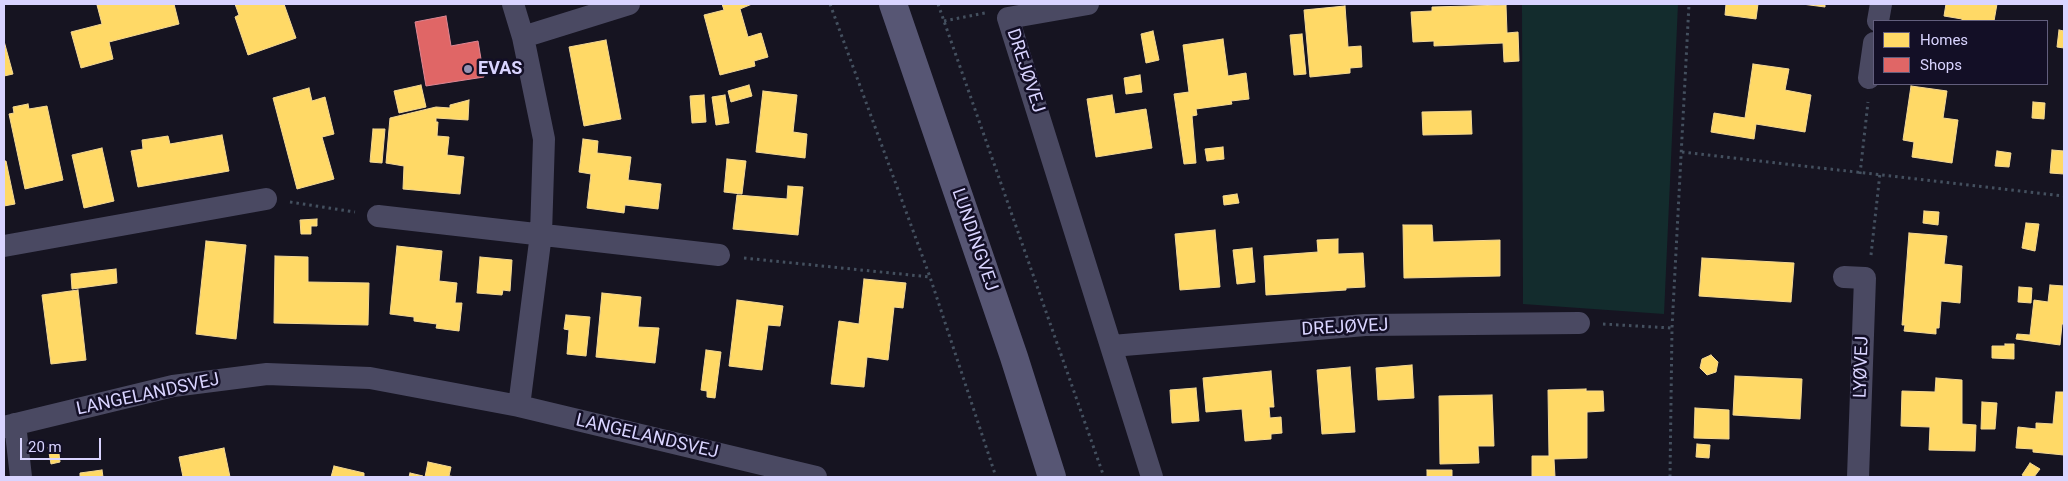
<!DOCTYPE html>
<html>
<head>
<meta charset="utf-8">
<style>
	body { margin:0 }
	#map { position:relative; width:2068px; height:481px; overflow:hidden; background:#161421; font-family:Roboto,sans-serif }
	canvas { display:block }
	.frame { position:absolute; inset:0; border:5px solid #d9d4ff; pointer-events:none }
	.legend { position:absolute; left:1873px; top:20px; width:175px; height:65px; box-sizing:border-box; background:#130f26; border:1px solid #625e7d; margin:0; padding:6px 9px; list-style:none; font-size:15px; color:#d9d4ff }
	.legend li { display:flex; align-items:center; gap:10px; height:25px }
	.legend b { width:25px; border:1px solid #625e7d }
	.scale { position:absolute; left:20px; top:438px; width:81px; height:22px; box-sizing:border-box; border:2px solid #d9d4ff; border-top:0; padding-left:6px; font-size:15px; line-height:18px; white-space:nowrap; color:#d9d4ff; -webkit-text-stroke:4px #130f26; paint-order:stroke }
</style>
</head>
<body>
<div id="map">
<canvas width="2068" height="481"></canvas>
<div class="frame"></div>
<ul class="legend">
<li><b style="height:14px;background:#ffd966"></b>Homes</li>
<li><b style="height:14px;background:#e06666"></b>Shops</li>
</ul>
<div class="scale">20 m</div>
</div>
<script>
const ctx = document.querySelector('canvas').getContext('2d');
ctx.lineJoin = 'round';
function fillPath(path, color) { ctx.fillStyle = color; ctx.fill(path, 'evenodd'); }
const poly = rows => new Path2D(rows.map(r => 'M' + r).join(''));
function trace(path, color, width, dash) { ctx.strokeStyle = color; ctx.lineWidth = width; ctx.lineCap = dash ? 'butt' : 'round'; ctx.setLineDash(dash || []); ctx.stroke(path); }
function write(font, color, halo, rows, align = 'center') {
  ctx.font = font + ' Roboto,sans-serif'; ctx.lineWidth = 5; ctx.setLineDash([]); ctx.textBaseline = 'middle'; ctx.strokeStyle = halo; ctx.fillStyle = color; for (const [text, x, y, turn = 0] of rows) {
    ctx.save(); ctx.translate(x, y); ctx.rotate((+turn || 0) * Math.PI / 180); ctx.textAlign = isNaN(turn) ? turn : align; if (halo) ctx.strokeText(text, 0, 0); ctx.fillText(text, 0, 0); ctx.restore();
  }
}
fillPath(poly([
	[1522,4,1678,4,1664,314,1523,304]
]), '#132c2d');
const homes = poly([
	[103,4,174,4,179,24,109,42,113,59,81,68,71,32,102,24,97,5,103,4],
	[235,4,284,4,296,38,248,55,235,17,239,15,235,4],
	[722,4,752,4,740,9,748,37,761,33,768,57,754,61,755,66,720,75,704,15,724,10,722,4],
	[1726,4,1758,4,1756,19,1725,15,1726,4],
	[1802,4,1825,4,1825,7,1802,4],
	[1946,4,1997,4,1994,21,1962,21,1962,19,1944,16,1946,4],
	[1506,5,1507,33,1518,32,1519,61,1504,62,1503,43,1434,46,1434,41,1413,42,1411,12,1432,11,1432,7,1506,5],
	[1345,6,1348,47,1361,46,1362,67,1350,68,1350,73,1310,77,1304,10,1345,6],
	[2059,30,2064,31,2064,48,2057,47,2059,30],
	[1153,31,1159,60,1146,63,1141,34,1153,31],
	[1302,34,1306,74,1294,75,1290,35,1302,34],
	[1223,39,1228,76,1246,73,1249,99,1231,101,1232,104,1196,109,1197,115,1192,116,1196,163,1184,164,1174,94,1189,92,1183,45,1223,39],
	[606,40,621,119,584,126,569,47,606,40],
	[4,41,13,74,4,76,4,41],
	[1753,64,1789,69,1785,90,1811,95,1805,132,1756,124,1754,139,1711,132,1714,113,1745,118,1753,64],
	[1140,75,1142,92,1126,94,1124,78,1140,75],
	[421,85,426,107,399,113,394,91,421,85],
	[749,85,752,96,731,102,728,91,749,85],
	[1911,86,1947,91,1943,118,1958,120,1952,163,1912,157,1914,142,1903,140,1911,86],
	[309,88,312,101,325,97,334,134,322,137,334,179,297,189,273,98,309,88],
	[763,91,797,95,793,132,807,134,805,158,756,152,763,91],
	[704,95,706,122,692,123,690,96,704,95],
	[725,95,729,123,716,125,712,97,725,95],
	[1112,95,1115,114,1146,109,1152,148,1096,157,1087,99,1112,95],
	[469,100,468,120,436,118,436,122,438,122,437,136,449,137,447,155,464,157,460,194,403,189,404,166,386,163,390,118,436,107,450,108,450,105,469,100],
	[2033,102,2045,103,2044,119,2032,118,2033,102],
	[28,104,29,109,47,106,63,180,25,189,9,114,14,113,13,107,28,104],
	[1471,111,1472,134,1423,135,1422,112,1471,111],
	[373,129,385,129,382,163,370,162,373,129],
	[222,135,229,171,138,187,131,151,143,149,142,140,168,136,170,144,222,135],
	[583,139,598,141,597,153,631,157,628,180,661,184,658,209,625,205,624,213,587,208,591,174,579,172,583,139],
	[1223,147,1224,159,1207,161,1205,149,1223,147],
	[102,148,114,201,84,208,72,155,102,148],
	[2052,150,2064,151,2064,174,2050,173,2052,150],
	[1997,151,2011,153,2009,167,1995,166,1997,151],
	[727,159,746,161,742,194,724,192,727,159],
	[4,161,6,161,15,204,4,206,4,161],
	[788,186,803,187,798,235,733,229,737,195,787,199,788,186],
	[1237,194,1239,203,1224,205,1223,196,1237,194],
	[1924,211,1939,212,1938,225,1923,223,1924,211],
	[317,219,317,226,311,226,311,234,301,234,300,220,317,219],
	[2026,223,2039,224,2035,251,2022,248,2026,223],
	[1403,225,1432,225,1433,242,1500,240,1500,276,1404,278,1403,225],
	[1215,230,1220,287,1180,290,1175,234,1215,230],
	[1909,233,1947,236,1944,264,1962,266,1960,303,1941,301,1939,328,1936,328,1936,334,1904,331,1905,325,1902,325,1909,233],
	[1338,239,1338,254,1363,253,1365,287,1346,288,1346,290,1266,295,1264,256,1318,252,1317,240,1338,239],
	[206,241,246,245,236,339,196,334,206,241],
	[397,246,442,251,439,281,457,283,455,303,462,303,459,331,436,328,437,324,414,321,414,317,390,314,397,246],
	[1252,248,1255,282,1237,284,1233,250,1252,248],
	[275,256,308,257,308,282,369,283,368,325,274,323,275,256],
	[480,257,512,260,510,291,503,290,502,295,477,293,480,257],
	[1702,258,1794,263,1791,302,1699,296,1702,258],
	[116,269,117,283,72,289,71,274,116,269],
	[864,279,906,283,903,308,894,307,888,360,867,357,864,387,831,384,839,321,859,324,864,279],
	[2050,285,2064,286,2064,324,2062,324,2060,345,2016,339,2017,334,2030,335,2034,300,2048,302,2050,285],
	[2019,287,2032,288,2031,303,2018,302,2019,287],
	[78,290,86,360,51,364,42,295,78,290],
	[602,293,641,297,638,327,659,328,655,363,596,357,602,293],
	[737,300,783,306,780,326,768,325,762,370,729,366,737,300],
	[566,315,590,317,586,356,567,354,569,330,564,329,566,315],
	[2005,344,2014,344,2014,359,1992,358,1992,346,2005,346,2005,344],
	[706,350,721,352,715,398,707,397,707,391,701,390,706,350],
	[1711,355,1718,362,1716,372,1707,375,1700,368,1702,359,1711,355],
	[1412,365,1414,398,1378,400,1376,368,1412,365],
	[1350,367,1355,432,1322,434,1317,370,1350,367],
	[1271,371,1274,407,1269,407,1270,418,1281,417,1282,433,1271,434,1271,439,1245,441,1242,409,1206,412,1203,378,1271,371],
	[1735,376,1802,379,1800,419,1733,415,1735,376],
	[1936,378,1962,380,1962,424,1976,425,1975,451,1929,450,1930,427,1901,426,1902,391,1935,392,1936,378],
	[1196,388,1199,421,1172,423,1170,390,1196,388],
	[1586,389,1586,391,1603,391,1604,411,1587,412,1587,458,1554,459,1555,477,1532,477,1532,456,1549,456,1548,390,1586,389],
	[2056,392,2064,392,2064,455,2033,452,2033,449,2016,448,2018,427,2036,429,2036,423,2053,424,2056,392],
	[1492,395,1494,446,1478,446,1479,463,1440,464,1439,396,1492,395],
	[1982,402,1997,403,1995,429,1981,429,1982,402],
	[1695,408,1729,410,1729,439,1694,438,1695,408],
	[1697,444,1710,445,1709,458,1696,457,1697,444],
	[58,445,60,462,51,464,48,447,58,445],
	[224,448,230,477,183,477,179,457,224,448],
	[428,462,451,467,449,476,456,477,425,477,428,462],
	[2030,463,2040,469,2034,477,2025,477,2022,475,2030,463],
	[334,466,364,473,364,477,331,477,334,466],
	[102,470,103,477,80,477,80,473,102,470],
	[1427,470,1452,470,1452,477,1427,477,1427,470],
	[410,473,423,476,422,477,409,477,410,473]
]);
fillPath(homes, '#ffd966');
trace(homes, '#f4d894', 1);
const shops = poly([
	[446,16,451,46,478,41,484,77,426,86,415,22,446,16]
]);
fillPath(shops, '#e06666');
trace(shops, '#de8794', 1);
trace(poly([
	[830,4,930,277,996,477],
	[938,4,1104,477],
	[944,21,985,13],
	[1682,152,2064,196],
	[1860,174,1868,102],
	[290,202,355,212],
	[1871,255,1880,173],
	[744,258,930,277],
	[1603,324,1672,328],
	[1670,477,1672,328,1689,4]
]), '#44505f', 3, [2.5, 4]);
trace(poly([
	[513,4,523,37,544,139,541,234,519,406],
	[1088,4,1008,18,1152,477],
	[1878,21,1881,4],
	[523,37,629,4],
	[1869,78,1874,43],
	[378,216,719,255],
	[4,246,266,199],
	[1844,277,1865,278,1858,477],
	[1112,346,1365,325,1579,323],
	[15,424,21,477],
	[4,427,173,386,267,374,370,378,519,406,816,477]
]), '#4a4962', 22);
trace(poly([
	[893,4,1014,357,1052,477]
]), '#575674', 28);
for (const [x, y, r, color] of [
	[468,69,5,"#9591b1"]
]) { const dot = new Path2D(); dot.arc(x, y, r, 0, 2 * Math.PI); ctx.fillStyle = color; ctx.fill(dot); trace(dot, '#130f26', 2); }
write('bold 18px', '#d9d4ff', '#130f26', [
	["EVAS",478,69]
], 'left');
write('18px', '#d9d4ff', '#130f26', [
	["DREJØVEJ",1025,71,72],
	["LUNDINGVEJ",974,240,71],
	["DREJØVEJ",1345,328,-3],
	["LYØVEJ",1862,367,-88],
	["LANGELANDSVEJ",148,395,-12],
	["LANGELANDSVEJ",647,437,13]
]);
</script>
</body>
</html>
